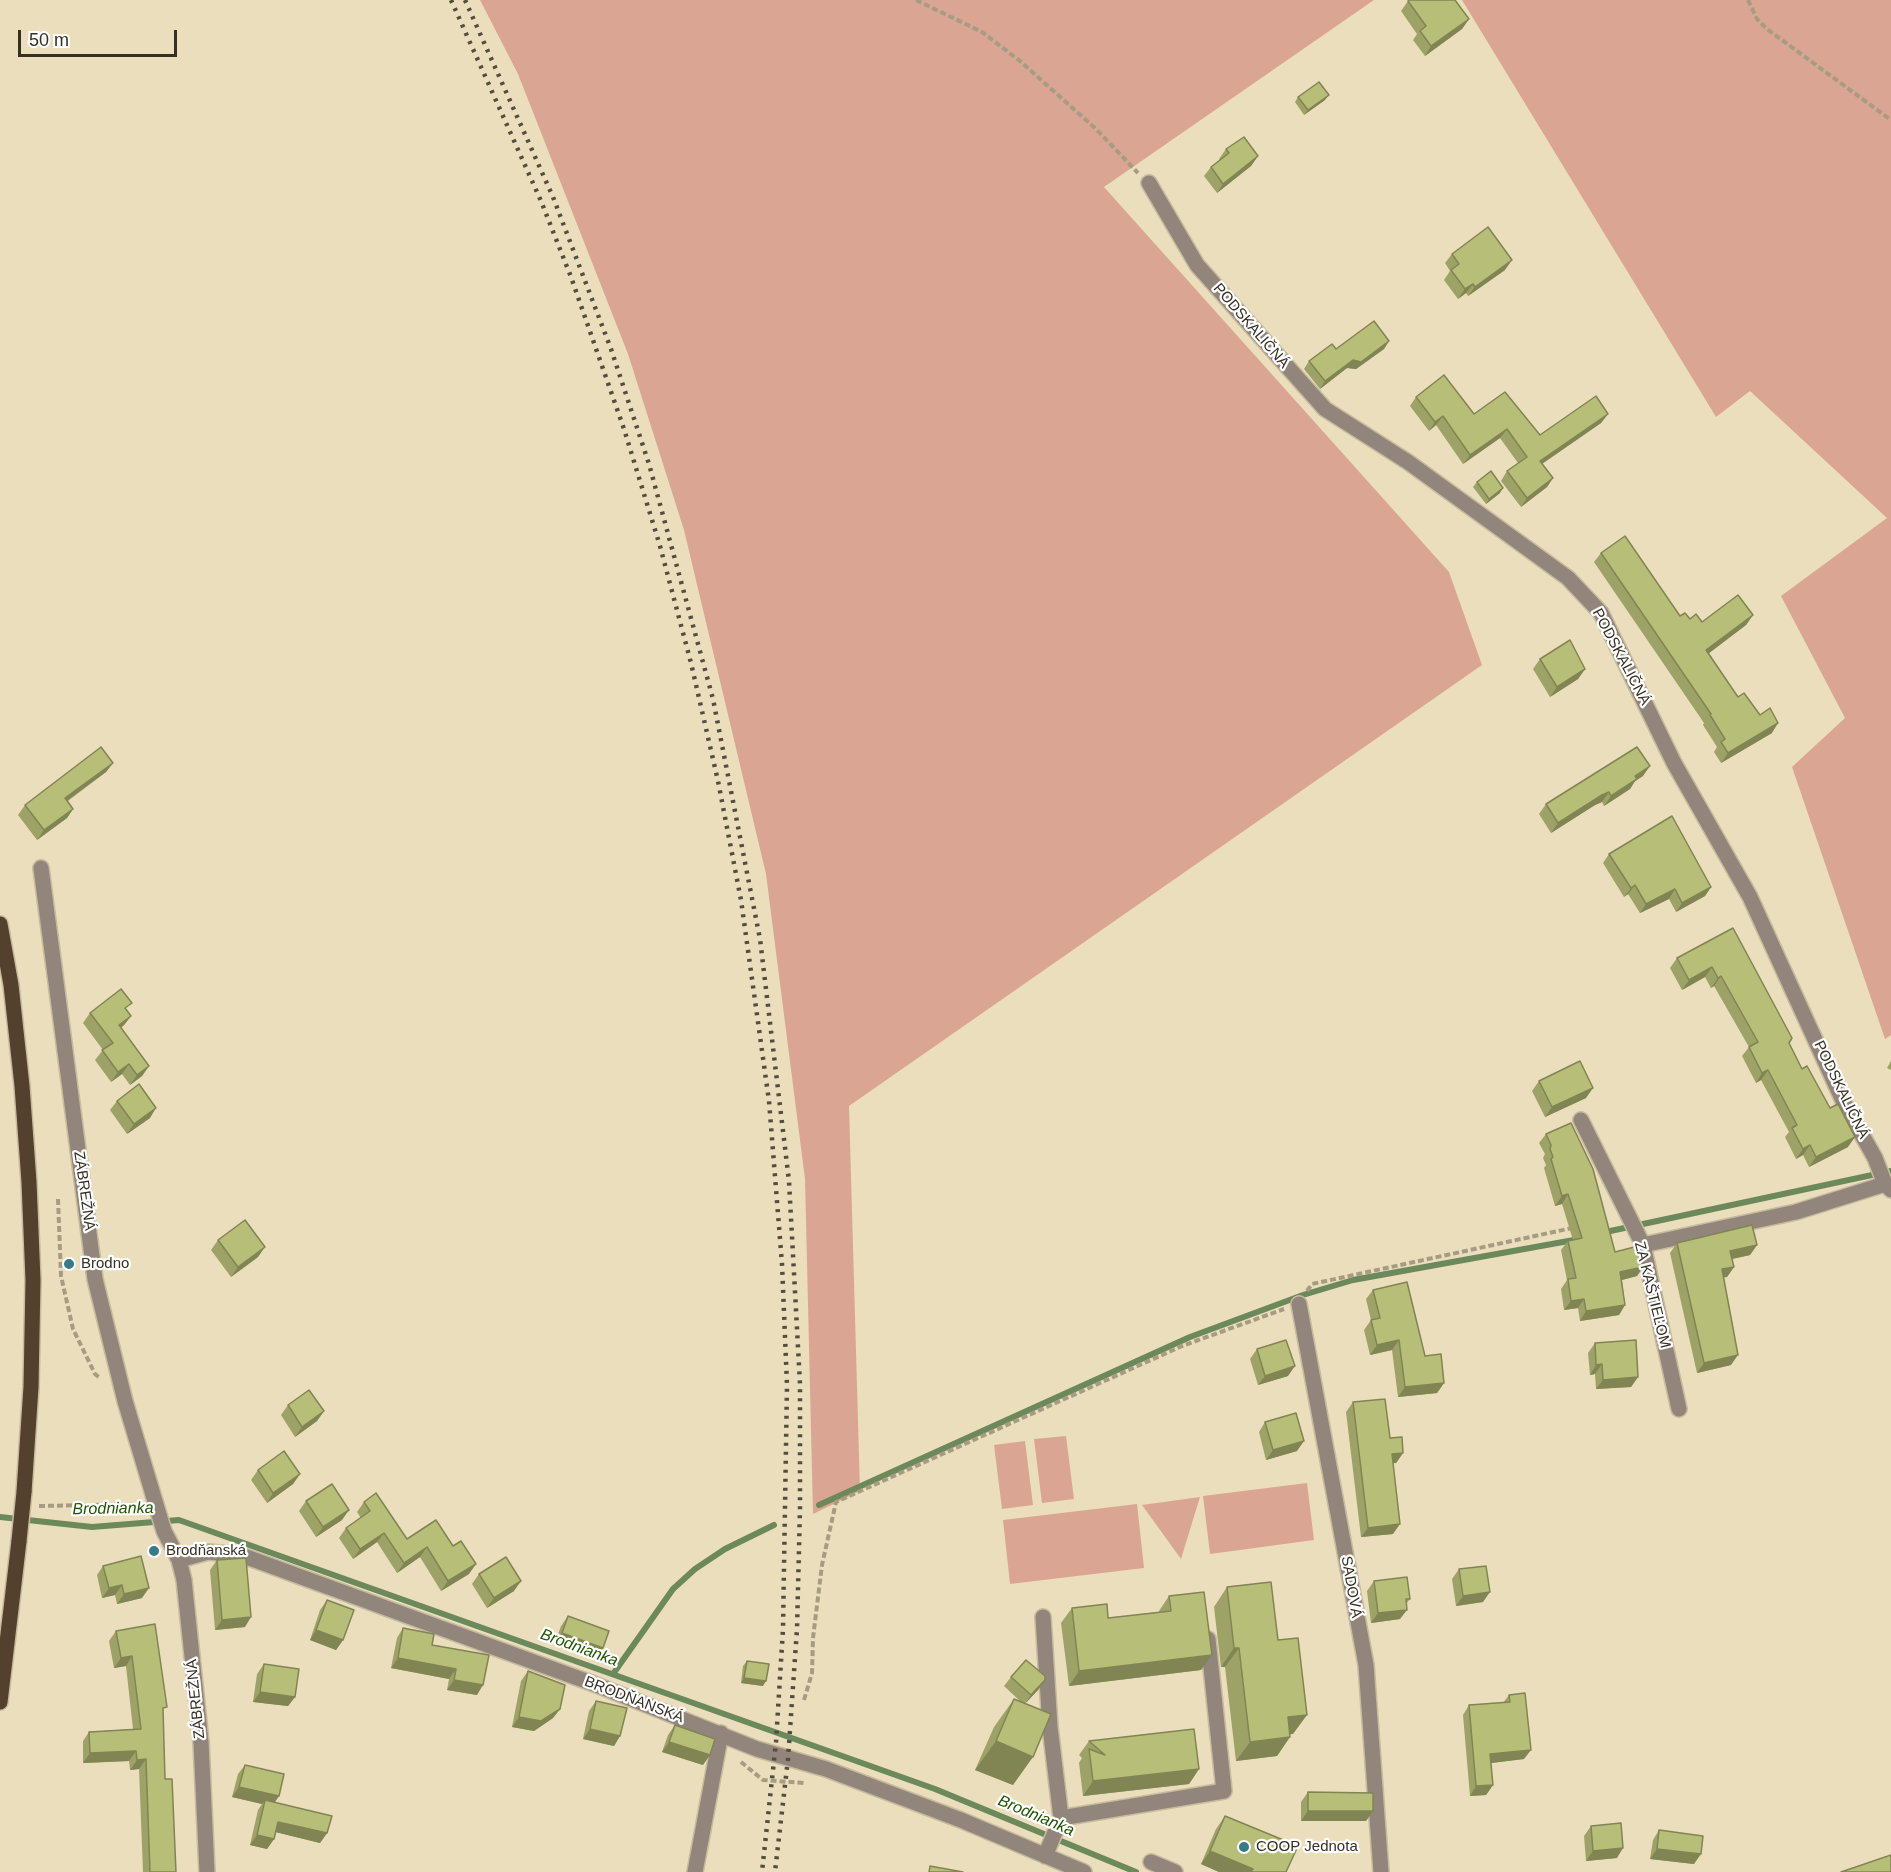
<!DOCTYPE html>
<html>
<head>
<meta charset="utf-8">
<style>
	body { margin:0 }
	#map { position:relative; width:1891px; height:1872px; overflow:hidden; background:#ebdebc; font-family:Helvetica,sans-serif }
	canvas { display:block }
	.scale { position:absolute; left:18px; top:30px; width:159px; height:27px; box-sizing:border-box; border:3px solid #353023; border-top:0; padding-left:8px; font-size:18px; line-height:21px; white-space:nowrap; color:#353023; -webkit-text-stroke:4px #fff; paint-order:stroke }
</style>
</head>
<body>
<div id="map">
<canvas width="1891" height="1872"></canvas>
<div class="scale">50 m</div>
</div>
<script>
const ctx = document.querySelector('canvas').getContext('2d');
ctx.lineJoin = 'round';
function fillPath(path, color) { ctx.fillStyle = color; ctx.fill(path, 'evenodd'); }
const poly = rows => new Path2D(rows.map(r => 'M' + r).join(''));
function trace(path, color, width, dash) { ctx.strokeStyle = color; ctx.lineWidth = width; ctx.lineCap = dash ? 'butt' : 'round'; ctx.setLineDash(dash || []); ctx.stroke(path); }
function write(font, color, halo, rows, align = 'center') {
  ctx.font = font + ' Helvetica,sans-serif'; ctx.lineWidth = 4.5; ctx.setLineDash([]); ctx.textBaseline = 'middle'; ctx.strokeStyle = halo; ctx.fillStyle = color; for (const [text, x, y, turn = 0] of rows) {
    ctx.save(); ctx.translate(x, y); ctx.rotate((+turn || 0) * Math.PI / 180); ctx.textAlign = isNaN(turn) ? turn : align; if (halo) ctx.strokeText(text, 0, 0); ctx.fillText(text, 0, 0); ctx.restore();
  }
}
fillPath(poly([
	[480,0,1374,0,1104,187,1449,572,1482,665,849,1106,860,1491,813,1514,805,1179,766,874,684,530,628,354,518,74],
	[1462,0,1891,0,1891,1035,1885,1039,1792,767,1845,718,1781,596,1887,518,1750,391,1716,417],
	[1066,1436,1074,1499,1042,1503,1034,1439],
	[1025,1441,1033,1505,1002,1509,994,1445],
	[1307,1483,1314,1540,1210,1554,1203,1496],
	[1200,1497,1181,1559,1142,1505],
	[1137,1504,1144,1568,1010,1584,1003,1520]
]), '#daa693');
trace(poly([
	[1601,1233,1891,1171],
	[819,1505,1190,1337,1303,1295,1353,1280,1574,1240],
	[0,1517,92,1527,179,1520,935,1789,1136,1872],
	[613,1674,673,1589,695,1569,725,1549,774,1525]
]), '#6c895c', 6);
const minor = poly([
	[1149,183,1197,265,1325,409,1408,462,1568,578,1601,613,1674,763,1750,897,1844,1103,1875,1158,1885,1184,1891,1190],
	[41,868,95,1279,125,1401,157,1508,164,1531,179,1560,184,1580,201,1742,207,1872],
	[1581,1120,1643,1245,1679,1409],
	[1643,1245,1796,1212,1885,1184],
	[1299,1304,1366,1665,1381,1872],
	[179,1560,208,1552,241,1555,594,1684,757,1749,826,1769,961,1820,1084,1872],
	[1043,1617,1050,1727,1061,1818,1045,1856],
	[1061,1818,1224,1791,1208,1639],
	[1151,1862,1175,1872],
	[695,1872,721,1733]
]);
const major = poly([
	[0,924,11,985,22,1086,29,1182,33,1280,31,1387,24,1492],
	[0,1702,19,1541]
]);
trace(minor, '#c7bb9d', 18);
trace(major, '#c7bb9d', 18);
trace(poly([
	[916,0,982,32,1020,61,1095,128,1138,173],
	[1748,0,1757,19,1767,29,1891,120],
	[58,1199,61,1276,73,1329,95,1374,100,1378],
	[1307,1291,1312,1284,1572,1228],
	[39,1506,139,1504],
	[804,1700,812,1673,813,1638,822,1565,836,1502,1182,1346,1284,1309],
	[741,1762,763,1780,804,1783]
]), '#a69c82', 4, [6, 3]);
trace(minor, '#92867c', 15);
trace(major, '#53402d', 15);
trace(poly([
	[451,0,541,201,571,277,624,429,660,546,691,663,718,781,741,900,769,1101,782,1264,787,1385,783,1629,776,1742,762,1872],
	[465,0,553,197,611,349,649,464,713,699,760,939,789,1181,800,1384,800,1508,797,1629,788,1759,775,1872]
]), '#544d3d', 4.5, [3, 6]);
const majorBridge = poly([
	[19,1541,24,1492]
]);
trace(majorBridge, '#c7bb9d', 18, []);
trace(majorBridge, '#53402d', 15);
fillPath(poly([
	[1408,1,1469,19,1462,29,1425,56,1413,40,1417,34,1401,11],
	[1298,97,1325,100,1304,115,1295,102],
	[1226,149,1258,156,1251,166,1217,193,1204,176,1211,167,1220,160,1219,159],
	[1452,254,1505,270,1468,296,1466,293,1458,299,1444,280,1450,271,1445,263],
	[1389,341,1384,349,1356,369,1347,368,1320,389,1304,369,1309,361,1336,349],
	[1416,397,1474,414,1540,435,1608,414,1601,423,1542,464,1553,478,1547,487,1521,507,1501,481,1507,471,1518,463,1500,438,1463,464,1436,425,1429,431,1410,406],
	[1477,482,1500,493,1486,504,1473,487],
	[1601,553,1680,616,1702,622,1753,615,1746,625,1709,653,1738,697,1772,733,1721,763,1714,752,1717,747,1703,725,1704,723,1594,562],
	[1540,659,1585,669,1578,679,1550,697,1533,669],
	[113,763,106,772,68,801,73,809,67,818,37,840,18,815,25,805],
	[1643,776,1635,781,1630,789,1604,806,1602,802,1595,805,1551,833,1539,814,1546,804],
	[1609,854,1711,887,1705,896,1676,912,1669,899,1640,913,1628,894,1624,897,1603,863],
	[1733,928,1802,1069,1848,1147,1809,1167,1803,1155,1796,1159,1785,1137,1789,1132,1761,1080,1756,1083,1742,1056,1749,1047,1714,986,1711,988,1705,977,1682,990,1670,968,1677,958],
	[127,1010,131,1016,124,1025,121,1028,149,1066,142,1076,130,1085,122,1074,111,1082,95,1060,103,1050,83,1023,90,1013],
	[1891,1061,1891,1070,1887,1068],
	[1539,1081,1586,1098,1545,1117,1532,1091],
	[117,1101,150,1118,127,1134,110,1110],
	[1546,1134,1615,1252,1643,1267,1637,1276,1622,1280,1625,1305,1619,1315,1580,1321,1578,1308,1564,1310,1561,1289,1567,1280,1561,1250,1568,1241,1573,1240,1562,1204,1555,1206,1544,1168,1546,1165,1543,1158,1545,1154,1539,1143],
	[218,1240,258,1257,231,1277,211,1250],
	[1677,1243,1757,1245,1750,1255,1732,1259,1734,1267,1727,1277,1724,1277,1731,1365,1697,1373,1670,1253],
	[1373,1290,1444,1383,1437,1393,1398,1397,1392,1350,1370,1355,1364,1330,1371,1320,1366,1299],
	[1595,1343,1638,1377,1631,1387,1596,1389,1595,1374,1590,1375,1588,1353],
	[1257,1349,1288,1376,1258,1385,1250,1359],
	[1353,1402,1390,1438,1403,1453,1396,1463,1393,1463,1393,1534,1361,1537,1346,1412],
	[288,1405,324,1411,317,1421,295,1437,281,1415],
	[1265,1422,1297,1451,1266,1460,1259,1432],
	[258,1470,300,1474,293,1484,267,1503,251,1480],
	[306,1501,342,1520,316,1537,299,1511],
	[364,1502,407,1539,436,1520,469,1574,441,1591,420,1557,397,1573,377,1542,353,1559,339,1538,346,1528,361,1518,357,1512],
	[217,1560,245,1627,215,1630,210,1570],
	[103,1566,142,1598,117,1604,115,1595,102,1598,97,1575],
	[1459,1569,1483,1602,1456,1606,1452,1579],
	[479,1574,514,1591,487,1608,472,1584],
	[1374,1581,1410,1599,1406,1604,1400,1619,1371,1623,1367,1591],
	[1227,1587,1278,1640,1293,1734,1290,1734,1290,1737,1277,1756,1236,1761,1225,1667,1221,1667,1214,1607],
	[1169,1596,1201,1670,1069,1686,1061,1623,1072,1608,1108,1618,1159,1612,1159,1611],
	[327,1600,343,1640,336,1650,310,1640,320,1610],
	[568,1616,596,1658,555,1643,561,1626],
	[155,1624,163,1713,165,1779,176,1872,143,1872,139,1769,130,1770,129,1761,83,1763,83,1741,89,1732,133,1729,126,1666,114,1668,109,1641,116,1631],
	[403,1628,432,1645,489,1655,477,1695,447,1690,449,1679,391,1668,397,1638],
	[747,1661,763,1686,741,1683,743,1666],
	[264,1664,295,1697,288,1706,253,1702,257,1674],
	[528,1671,560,1709,553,1718,534,1731,512,1727,521,1681],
	[1011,1677,1045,1680,1038,1690,1025,1703,1013,1785,975,1770,994,1727,1014,1699,1020,1701,1004,1686],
	[1509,1695,1524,1759,1491,1763,1493,1785,1486,1795,1470,1796,1463,1715,1469,1705,1503,1703],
	[596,1701,620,1736,614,1746,583,1739,589,1711],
	[675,1725,703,1765,662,1752,668,1735],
	[1089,1741,1199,1769,1189,1784,1083,1796,1079,1763,1082,1758,1079,1755],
	[245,1765,279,1796,275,1802,327,1833,320,1843,276,1832,274,1839,267,1849,250,1845,258,1810,262,1804,232,1797,238,1774],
	[1308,1792,1373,1811,1366,1821,1301,1821,1301,1802],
	[1225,1816,1286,1872,1219,1872,1201,1864,1216,1829],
	[1591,1826,1617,1858,1586,1861,1584,1836],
	[1659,1830,1694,1864,1650,1859,1653,1840]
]), '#9da366');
fillPath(poly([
	[1469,19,1462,29,1425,56,1431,46],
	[1329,95,1325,100,1304,115,1308,110],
	[1258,156,1251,166,1217,193,1223,184],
	[1512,260,1505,270,1468,296,1475,287],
	[1473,284,1466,293,1458,299,1465,289],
	[1389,341,1384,349,1356,369,1347,368,1320,389,1325,381,1353,360],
	[1608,414,1601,423,1533,470,1540,461],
	[1443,416,1436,425,1429,431,1435,422],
	[1507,429,1500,438,1463,464,1470,455],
	[1553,478,1547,487,1521,507,1527,498],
	[1503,488,1500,493,1486,504,1489,499],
	[1753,615,1746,625,1700,660,1706,650],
	[1585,669,1578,679,1550,697,1557,687],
	[1778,723,1772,733,1721,763,1728,753],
	[113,763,106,772,58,807,65,798],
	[1650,766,1643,776,1635,781,1630,789,1604,806,1611,796,1635,776],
	[1609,792,1602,802,1595,805,1551,833,1558,823,1602,795],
	[73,809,67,818,37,840,44,830],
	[1635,885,1628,894,1624,897,1631,888],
	[1711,887,1705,896,1676,912,1682,903],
	[1675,889,1669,899,1640,913,1646,904],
	[1712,967,1705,977,1682,990,1689,980],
	[1721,976,1714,986,1711,988,1718,978],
	[131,1016,124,1025,112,1034,119,1025],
	[129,1064,122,1074,111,1082,118,1072],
	[149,1066,142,1076,130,1085,137,1075],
	[1768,1070,1761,1080,1756,1083,1762,1073],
	[1593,1088,1586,1098,1545,1117,1552,1107],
	[156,1108,150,1118,127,1134,134,1124],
	[1855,1137,1848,1147,1809,1167,1816,1157],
	[1810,1145,1803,1155,1796,1159,1803,1149],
	[1568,1194,1562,1204,1555,1206,1562,1196],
	[1757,1245,1750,1255,1723,1261,1730,1251],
	[265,1247,258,1257,231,1277,238,1267],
	[1643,1267,1637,1276,1614,1282,1620,1272],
	[1734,1267,1727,1277,1715,1279,1722,1269],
	[1584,1299,1578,1308,1564,1310,1571,1301],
	[1625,1305,1619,1315,1580,1321,1586,1311],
	[1399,1340,1392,1350,1370,1355,1377,1345],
	[1738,1355,1731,1365,1697,1373,1704,1363],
	[1602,1364,1595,1374,1590,1375,1596,1365],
	[1295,1366,1288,1376,1258,1385,1265,1376],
	[1638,1377,1631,1387,1596,1389,1603,1380],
	[1444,1383,1437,1393,1398,1397,1405,1387],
	[324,1411,317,1421,295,1437,302,1427],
	[1304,1441,1297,1451,1266,1460,1273,1450],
	[1403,1453,1396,1463,1385,1464,1392,1454],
	[300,1474,293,1484,267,1503,273,1493],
	[349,1510,342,1520,316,1537,323,1527],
	[1400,1524,1393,1534,1361,1537,1368,1528],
	[384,1533,377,1542,353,1559,360,1549],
	[427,1547,420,1557,397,1573,404,1563],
	[476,1564,469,1574,441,1591,448,1581],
	[521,1581,514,1591,487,1608,494,1598],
	[122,1585,115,1595,102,1598,109,1588],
	[149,1588,142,1598,117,1604,124,1594],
	[1490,1592,1483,1602,1456,1606,1463,1596],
	[1407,1610,1400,1619,1371,1623,1378,1613],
	[251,1617,245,1627,215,1630,222,1620],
	[316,1630,343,1640,336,1650,310,1640],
	[562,1633,603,1648,596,1658,555,1643],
	[1234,1648,1239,1648,1225,1667,1221,1667],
	[1212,1655,1201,1670,1069,1686,1079,1671],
	[132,1656,126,1666,114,1668,121,1658],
	[398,1658,456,1669,449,1679,391,1668],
	[744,1678,766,1681,763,1686,741,1683],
	[454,1680,483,1685,477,1695,447,1690],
	[1045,1680,1038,1690,1024,1705,1031,1695],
	[260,1692,295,1697,288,1706,253,1702],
	[560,1709,553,1718,534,1731,512,1727,519,1717],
	[1307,1715,1293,1734,1274,1736,1288,1717],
	[590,1729,620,1736,614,1746,583,1739],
	[1290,1737,1277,1756,1236,1761,1250,1742],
	[996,1741,1033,1757,1013,1785,975,1770],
	[669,1742,710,1755,703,1765,662,1752],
	[1531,1750,1524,1759,1483,1764,1490,1754],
	[136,1751,129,1761,83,1763,90,1753],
	[146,1759,139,1769,130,1770,137,1760],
	[1199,1769,1189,1784,1083,1796,1093,1781],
	[1493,1785,1486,1795,1470,1796,1476,1786],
	[239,1787,279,1796,272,1806,265,1800,262,1804,232,1797],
	[1308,1811,1373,1811,1366,1821,1301,1821],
	[278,1822,327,1833,320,1843,271,1831],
	[257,1835,274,1839,267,1849,250,1845],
	[1623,1848,1617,1858,1586,1861,1593,1851],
	[1657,1849,1701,1854,1694,1864,1650,1859],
	[1210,1851,1253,1869,1250,1872,1219,1872,1201,1864]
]), '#808553');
const building = poly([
	[1409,0,1455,0,1469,19,1431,46,1420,31,1426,26,1408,1,1409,0],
	[1319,82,1329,95,1308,110,1298,97,1319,82],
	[1244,137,1258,156,1223,184,1211,167,1229,153,1226,149,1244,137],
	[1488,227,1512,260,1475,287,1473,284,1465,289,1451,270,1459,264,1452,254,1488,227],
	[1374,321,1389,341,1361,362,1353,360,1325,381,1309,361,1332,344,1336,349,1374,321],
	[1444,375,1474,414,1505,392,1540,435,1596,396,1608,414,1540,461,1553,478,1527,498,1507,471,1527,457,1507,429,1470,455,1443,416,1435,422,1416,397,1444,375],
	[1491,471,1503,488,1489,499,1477,482,1491,471],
	[1625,536,1680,616,1685,613,1690,619,1696,614,1702,622,1738,595,1753,615,1706,650,1738,697,1744,693,1760,715,1770,708,1778,723,1728,753,1721,742,1725,739,1710,715,1711,714,1601,553,1625,536],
	[1570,640,1585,669,1557,687,1540,659,1570,640],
	[101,747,113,763,65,798,73,809,44,830,25,805,101,747],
	[1637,747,1650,766,1635,776,1637,779,1611,796,1609,792,1602,795,1558,823,1546,804,1637,747],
	[1672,816,1711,887,1682,903,1675,889,1646,904,1635,885,1631,888,1609,854,1672,816],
	[1733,928,1792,1038,1789,1043,1802,1069,1807,1066,1830,1108,1838,1104,1855,1137,1816,1157,1810,1145,1803,1149,1792,1128,1797,1125,1768,1070,1762,1073,1749,1047,1758,1042,1721,976,1718,978,1712,967,1689,980,1677,958,1733,928],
	[121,989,132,1003,125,1008,131,1016,119,1025,149,1066,137,1075,129,1064,118,1072,102,1050,113,1043,90,1013,121,989],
	[1580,1061,1593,1088,1552,1107,1539,1081,1580,1061],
	[139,1084,156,1108,134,1124,117,1101,139,1084],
	[1571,1123,1593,1169,1615,1252,1638,1246,1643,1267,1620,1272,1625,1305,1586,1311,1584,1299,1571,1301,1568,1279,1576,1278,1568,1241,1582,1238,1568,1194,1562,1196,1551,1159,1553,1157,1550,1149,1551,1145,1546,1134,1571,1123],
	[245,1220,265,1247,238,1267,218,1240,245,1220],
	[1752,1225,1757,1245,1730,1251,1734,1267,1722,1269,1738,1355,1704,1363,1677,1243,1752,1225],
	[1407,1282,1425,1356,1441,1354,1444,1383,1405,1387,1399,1340,1377,1345,1371,1320,1380,1318,1373,1290,1407,1282],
	[1286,1340,1295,1366,1265,1376,1257,1349,1286,1340],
	[1636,1340,1638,1377,1603,1380,1602,1364,1596,1365,1595,1343,1636,1340],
	[309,1390,324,1411,302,1427,288,1405,309,1390],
	[1385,1399,1390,1438,1402,1437,1403,1453,1392,1454,1400,1524,1368,1528,1353,1402,1385,1399],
	[1296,1413,1304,1441,1273,1450,1265,1422,1296,1413],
	[284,1451,300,1474,273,1493,258,1470,284,1451],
	[332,1484,349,1510,323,1527,306,1501,332,1484],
	[376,1493,407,1539,436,1520,453,1546,461,1541,476,1564,448,1581,427,1547,404,1563,384,1533,360,1549,346,1528,370,1511,364,1502,376,1493],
	[141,1556,149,1588,124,1594,122,1585,109,1588,103,1566,141,1556],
	[506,1557,521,1581,494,1598,479,1574,506,1557],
	[246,1558,251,1617,222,1620,217,1560,246,1558],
	[1486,1566,1490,1592,1463,1596,1459,1569,1486,1566],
	[1407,1577,1410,1599,1406,1599,1407,1610,1378,1613,1374,1581,1407,1577],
	[1271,1582,1278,1640,1298,1638,1307,1715,1288,1717,1290,1737,1250,1742,1239,1648,1234,1648,1227,1587,1271,1582],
	[1204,1592,1212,1655,1079,1671,1072,1608,1107,1604,1108,1618,1171,1611,1169,1596,1204,1592],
	[327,1600,354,1610,343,1640,316,1630,327,1600],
	[568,1616,609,1631,603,1648,562,1633,568,1616],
	[155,1624,167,1707,163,1708,165,1779,172,1779,176,1872,150,1872,146,1759,137,1760,136,1751,90,1753,89,1732,141,1729,132,1656,121,1658,116,1631,155,1624],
	[403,1628,434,1634,432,1645,489,1655,483,1685,454,1680,456,1669,398,1658,403,1628],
	[1026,1660,1045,1676,1045,1680,1031,1695,1011,1677,1026,1660],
	[747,1661,769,1664,766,1681,744,1678,747,1661],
	[264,1664,299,1669,295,1697,260,1692,264,1664],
	[528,1671,565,1685,560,1709,541,1721,519,1717,528,1671],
	[1525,1693,1531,1750,1490,1754,1493,1785,1476,1786,1469,1705,1510,1702,1509,1695,1525,1693],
	[1014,1699,1051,1714,1033,1757,996,1741,1014,1699],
	[596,1701,627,1708,620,1736,590,1729,596,1701],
	[675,1725,715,1739,710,1755,669,1742,675,1725],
	[1194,1729,1199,1769,1093,1781,1089,1749,1105,1755,1089,1741,1194,1729],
	[245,1765,284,1774,279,1796,239,1787,245,1765],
	[1308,1792,1373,1793,1373,1811,1308,1811,1308,1792],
	[265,1800,332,1816,327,1833,278,1822,274,1839,257,1835,265,1800],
	[1225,1816,1298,1846,1286,1872,1251,1872,1253,1869,1210,1851,1225,1816],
	[1621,1823,1623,1848,1593,1851,1591,1826,1621,1823],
	[1659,1830,1703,1836,1701,1854,1657,1849,1659,1830],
	[1891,1855,1891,1872,1841,1872,1891,1855],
	[930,1866,963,1872,929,1872,930,1866]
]);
fillPath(building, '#b7be77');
trace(building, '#808553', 1.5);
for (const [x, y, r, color] of [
	[69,1264,6,"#357b88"],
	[154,1551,6,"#357b88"],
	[1244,1847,6,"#357b88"]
]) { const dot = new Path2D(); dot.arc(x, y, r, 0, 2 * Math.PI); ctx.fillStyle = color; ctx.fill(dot); trace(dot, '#fff', 2); }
write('15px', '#353023', '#fff', [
	["PODSKALIČNÁ",1251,326,49],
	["PODSKALIČNÁ",1621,657,62],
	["PODSKALIČNÁ",1841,1090,64],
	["ZÁBREŽNÁ",84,1191,82],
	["ZA KAŠTIEĽOM",1652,1295,76],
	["SADOVÁ",1351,1587,80],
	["ZÁBREŽNÁ",196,1699,-96],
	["BRODŇANSKÁ",634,1700,21]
]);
write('15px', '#353023', '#fff', [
	["Brodno",81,1264],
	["Brodňanská",166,1551],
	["COOP Jednota",1256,1847]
], 'left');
write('italic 16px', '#1e5600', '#fff', [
	["Brodnianka",113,1509,-1],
	["Brodnianka",579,1648,20],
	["Brodnianka",1036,1816,23]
]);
</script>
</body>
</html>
